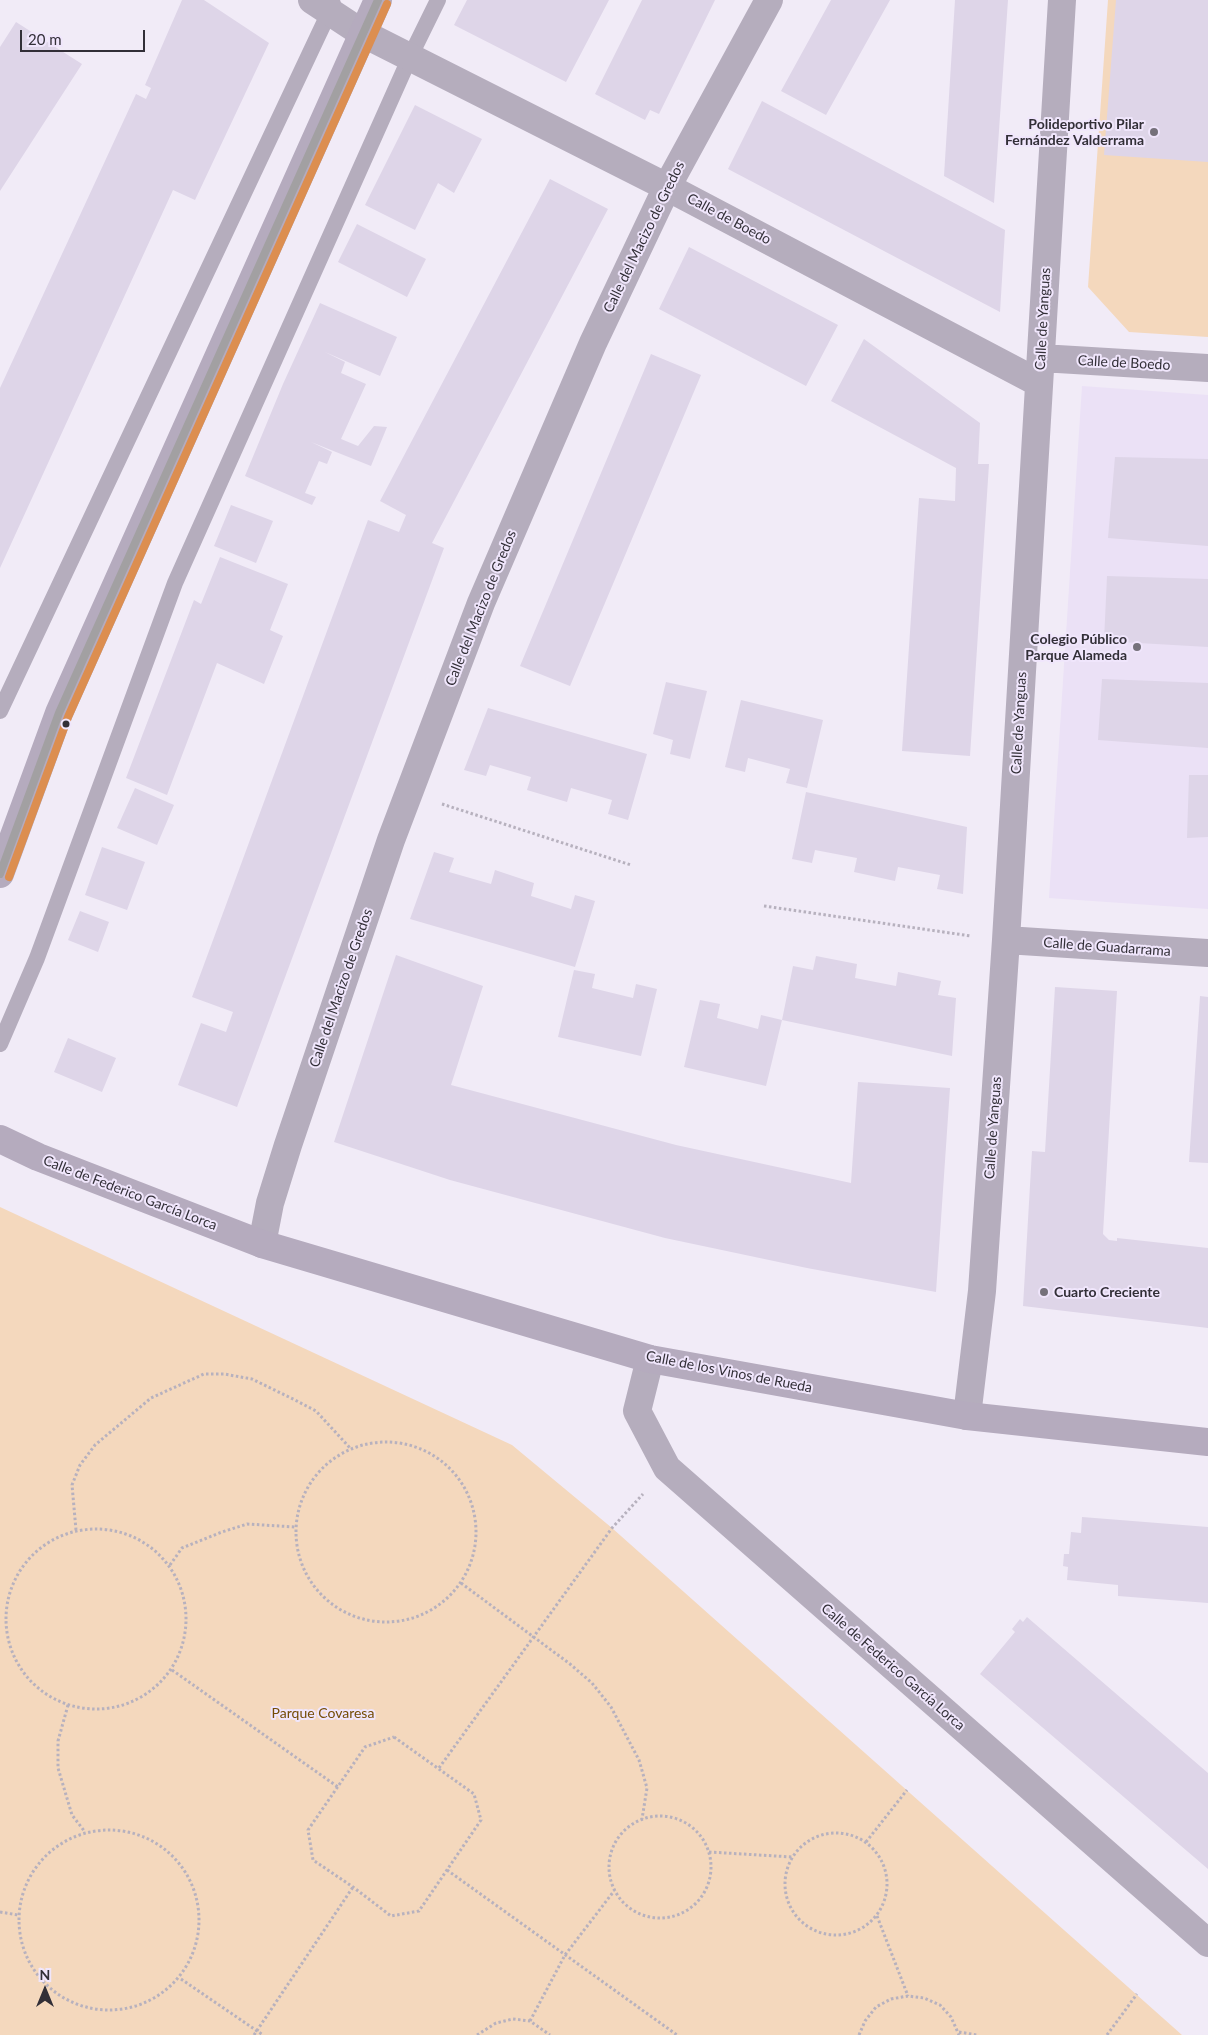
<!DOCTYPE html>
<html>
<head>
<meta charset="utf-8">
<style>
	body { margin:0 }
	#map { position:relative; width:1208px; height:2035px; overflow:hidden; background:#f1ebf7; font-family:Lato,sans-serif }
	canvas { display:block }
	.north { position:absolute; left:20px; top:1965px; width:50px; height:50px; -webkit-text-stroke:4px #f0e6fc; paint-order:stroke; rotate:0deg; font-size:14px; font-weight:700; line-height:20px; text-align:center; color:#322f37 }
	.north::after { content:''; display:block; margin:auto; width:18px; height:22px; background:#322f37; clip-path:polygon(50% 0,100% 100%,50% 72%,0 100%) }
	.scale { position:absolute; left:20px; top:30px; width:125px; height:22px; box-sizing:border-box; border:2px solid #322f37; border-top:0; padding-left:6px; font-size:15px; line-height:18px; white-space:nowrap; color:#322f37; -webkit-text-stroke:4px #f0e6fc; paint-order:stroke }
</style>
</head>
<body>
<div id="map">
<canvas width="1208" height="2035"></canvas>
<div class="north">N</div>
<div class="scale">20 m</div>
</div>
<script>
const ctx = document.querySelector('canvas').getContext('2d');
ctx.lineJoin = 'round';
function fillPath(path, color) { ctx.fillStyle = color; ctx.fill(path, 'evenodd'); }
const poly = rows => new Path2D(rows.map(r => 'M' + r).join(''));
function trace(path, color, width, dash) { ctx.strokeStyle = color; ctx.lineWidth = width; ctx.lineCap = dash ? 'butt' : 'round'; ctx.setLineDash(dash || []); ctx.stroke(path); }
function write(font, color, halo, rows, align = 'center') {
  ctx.font = font + ' Lato,sans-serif'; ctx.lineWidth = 4; ctx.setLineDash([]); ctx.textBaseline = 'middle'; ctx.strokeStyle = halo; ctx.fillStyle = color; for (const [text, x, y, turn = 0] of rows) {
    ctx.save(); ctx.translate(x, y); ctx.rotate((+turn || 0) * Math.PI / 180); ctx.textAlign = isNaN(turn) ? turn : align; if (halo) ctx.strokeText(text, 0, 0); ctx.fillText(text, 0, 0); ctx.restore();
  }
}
fillPath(poly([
	[1082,386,1208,395,1208,909,1049,898]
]), '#ebe1f6');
fillPath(poly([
	[1108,0,1208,0,1208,337,1129,332,1088,287],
	[0,1207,512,1445,612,1528,1182,2035,0,2035]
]), '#f4d8bd');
fillPath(poly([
	[182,0,204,0,269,43,195,200,173,190,0,568,0,388,136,94,146,99,151,88,145,85],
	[467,0,609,0,566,82,454,25],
	[642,0,715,0,659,114,650,110,645,120,595,94],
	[831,0,890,0,826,115,781,91],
	[955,0,1008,0,994,203,944,176],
	[1116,0,1208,0,1208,162,1104,155],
	[16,22,82,64,0,191,0,47],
	[762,101,1005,230,1000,312,728,169],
	[415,105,482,139,454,193,438,183,415,230,365,205],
	[550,179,608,209,432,543,444,548,237,1107,178,1085,201,1023,226,1032,233,1012,192,997,368,520,399,532,406,515,380,501],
	[357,224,426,259,407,297,338,262],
	[689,247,838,325,806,386,659,309],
	[320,303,397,337,380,376,325,352,345,362,341,373,366,384,341,439,358,446,374,426,387,427,371,466,311,442,332,452,327,464,319,461,305,493,316,497,312,505,245,476,283,384],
	[864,339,980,423,978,464,989,464,970,756,902,751,919,498,955,501,956,468,831,401],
	[651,354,701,375,570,686,520,666],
	[1115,457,1208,459,1208,546,1108,538],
	[231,505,273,521,256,563,214,546],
	[220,557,288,584,270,630,283,636,264,684,217,663,167,795,126,778,194,600,201,604],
	[1107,576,1208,579,1208,647,1104,641],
	[1102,679,1208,683,1208,748,1098,740],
	[666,682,707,691,690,759,670,754,673,740,653,734],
	[741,700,823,720,807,788,786,783,790,769,748,758,745,772,725,767],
	[488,708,647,754,628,820,608,814,612,800,571,788,567,802,527,790,531,777,490,765,486,776,464,770],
	[1189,775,1208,775,1208,837,1187,838],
	[135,788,174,805,157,845,117,828],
	[806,792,967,827,963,894,937,889,940,875,898,867,895,881,854,872,857,858,815,850,812,863,792,859],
	[102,847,145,862,127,910,85,895],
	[434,852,454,858,449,872,491,884,495,870,534,883,531,896,571,909,575,895,595,901,575,967,410,919],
	[80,911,109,922,98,952,68,940],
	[396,955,483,986,451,1085,676,1145,851,1183,858,1082,950,1088,936,1292,807,1268,665,1238,450,1180,334,1142],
	[816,956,857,964,855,978,896,986,898,972,941,981,938,995,956,998,952,1056,782,1020,793,966,813,970],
	[574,970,595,974,592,988,633,998,636,984,657,989,641,1056,558,1037],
	[1055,987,1117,991,1103,1234,1109,1240,1117,1241,1117,1238,1208,1248,1208,1328,1023,1306,1032,1151,1045,1152],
	[1200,996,1208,997,1208,1163,1189,1162],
	[700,1000,720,1004,717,1018,758,1029,761,1015,782,1020,766,1086,684,1067],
	[68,1038,116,1058,102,1092,54,1072],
	[1082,1517,1208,1527,1208,1603,1118,1596,1118,1585,1067,1580,1068,1567,1063,1566,1064,1554,1069,1554,1071,1532,1081,1533],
	[1027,1617,1208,1773,1208,1869,980,1674,1015,1632,1012,1629,1020,1619,1023,1622]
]), '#ded5e8');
trace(poly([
	[442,804,631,865],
	[764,906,971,936],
	'296 1532a90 90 0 1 1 180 0a90 90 0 1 1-180 0Z',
	'6 1619a90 90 0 1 1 180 0a90 90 0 1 1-180 0Z',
	[76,1530,72,1485,80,1465,95,1445,151,1398,204,1374,224,1374,252,1379,295,1400,316,1411,351,1449],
	[170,1565,182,1548,222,1532,247,1524,295,1527],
	[461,1583,570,1664,592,1683,611,1707,639,1760,647,1788,642,1819],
	[172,1670,338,1787],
	[68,1705,58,1741,58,1768,72,1815,85,1832],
	[394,1737,474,1794,481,1820,419,1911,391,1916,353,1887,313,1860,308,1830,365,1747,394,1737],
	[439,1768,612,1528,643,1494],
	'609 1867a51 51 0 1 1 102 0a51 51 0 1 1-102 0Z',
	'19 1920a90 90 0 1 1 180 0a90 90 0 1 1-180 0Z',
	'785 1884a51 51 0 1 1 102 0a51 51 0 1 1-102 0Z',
	[866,1842,907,1790],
	[709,1852,792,1857],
	[447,1870,677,2035],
	[0,1912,18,1915],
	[877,1916,908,1996],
	[181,1979,263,2035],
	[530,2021,565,1955,614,1891],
	[959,2032,977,2035],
	[254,2035,353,1887],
	[477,2035,496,2023,513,2019,530,2021,550,2035],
	[859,2035,865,2021,876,2007,891,1999,908,1996,924,1998,940,2005,951,2017,959,2035],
	[1107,2035,1137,1994]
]), '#b7b1be', 3, [2.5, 2.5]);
trace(poly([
	[0,711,333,4],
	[0,1044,37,958,175,583,410,57,438,0]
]), '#b5adbd', 16);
trace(poly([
	[312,0,362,33,667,187,1039,383],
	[1041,358,1208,368],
	[1006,940,1208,953],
	[262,1244,270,1203,288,1145,391,840,481,603,593,343,667,187,769,0],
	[650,1359,637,1411,667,1468,1208,1943],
	[967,1416,982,1291,1006,940,1062,0]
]), '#b5adbd', 28);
trace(poly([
	[0,874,59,713,378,0],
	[0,1139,38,1157,262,1244,650,1359,967,1416,1208,1442]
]), '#b5abbe', 28);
trace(poly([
	[0,874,59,713,378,0]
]), '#a2a0a2', 8);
trace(poly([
	[9,877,68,717,387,4]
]), '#dc8e50', 8);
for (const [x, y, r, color] of [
	[1154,132,5,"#75717a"],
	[1137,647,5,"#75717a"],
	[66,724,4.5,"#322f37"],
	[1044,1292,5,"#75717a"]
]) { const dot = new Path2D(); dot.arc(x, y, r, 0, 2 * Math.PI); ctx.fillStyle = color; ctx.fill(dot); trace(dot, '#f0e6fc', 2); }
write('bold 14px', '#322f37', '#f0e6fc', [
	["Polideportivo Pilar",1144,124],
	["Fernández Valderrama",1144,140],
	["Colegio Público",1127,639],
	["Parque Alameda",1127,655],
	["Cuarto Creciente",1054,1292,"left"]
], 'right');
write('14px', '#322f37', '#f0e6fc', [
	["Calle de Boedo",729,219,28],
	["Calle del Macizo de Gredos",644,237,-64],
	["Calle de Yanguas",1043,319,-87],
	["Calle de Boedo",1124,363,3],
	["Calle del Macizo de Gredos",481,608,-68],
	["Calle de Yanguas",1019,723,-87],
	["Calle de Guadarrama",1107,947,4],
	["Calle del Macizo de Gredos",341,988,-71],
	["Calle de Yanguas",993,1128,-86],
	["Calle de Federico García Lorca",130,1193,21],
	["Calle de los Vinos de Rueda",729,1372,11],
	["Calle de Federico García Lorca",893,1667,41]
]);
write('14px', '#754c05', '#f0e6fc', [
	["Parque Covaresa",323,1713]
]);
</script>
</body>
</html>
